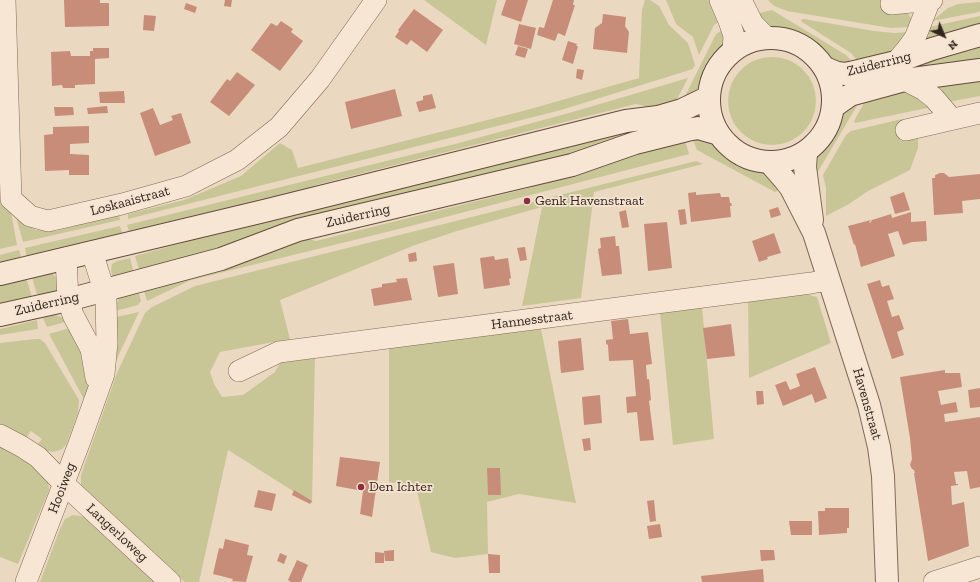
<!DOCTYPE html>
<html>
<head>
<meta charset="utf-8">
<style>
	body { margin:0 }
	#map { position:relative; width:980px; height:582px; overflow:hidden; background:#ebd8c1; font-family:"Zilla Slab",serif }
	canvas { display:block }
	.north { position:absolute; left:924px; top:16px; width:40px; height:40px; -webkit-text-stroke:3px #f3e3d0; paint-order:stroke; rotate:136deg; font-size:11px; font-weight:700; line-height:16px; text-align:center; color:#33241d }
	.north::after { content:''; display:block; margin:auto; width:14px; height:18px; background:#33241d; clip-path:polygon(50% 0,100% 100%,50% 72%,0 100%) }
</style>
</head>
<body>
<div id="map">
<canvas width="980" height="582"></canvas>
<div class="north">N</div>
</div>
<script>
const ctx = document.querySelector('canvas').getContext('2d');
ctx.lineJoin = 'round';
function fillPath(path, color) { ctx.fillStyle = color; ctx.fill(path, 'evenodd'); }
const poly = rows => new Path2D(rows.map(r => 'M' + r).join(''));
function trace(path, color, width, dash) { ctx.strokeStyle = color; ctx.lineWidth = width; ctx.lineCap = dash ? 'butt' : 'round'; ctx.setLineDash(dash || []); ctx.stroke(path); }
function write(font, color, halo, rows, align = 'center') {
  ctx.font = font + ' "Zilla Slab",serif'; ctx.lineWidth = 3.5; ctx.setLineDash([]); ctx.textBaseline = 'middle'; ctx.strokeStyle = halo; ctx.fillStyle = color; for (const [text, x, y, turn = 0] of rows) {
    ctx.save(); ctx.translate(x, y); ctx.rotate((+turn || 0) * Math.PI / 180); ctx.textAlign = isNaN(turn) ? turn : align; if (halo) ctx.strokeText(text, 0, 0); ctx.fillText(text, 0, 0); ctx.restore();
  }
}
fillPath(poly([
	[424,0,497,0,486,45],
	[645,0,650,0,659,6,669,25,688,43,695,65,693,69,561,110,128,219,128,214,184,200,241,176,280,143,292,150,298,168,523,111,639,78,642,10],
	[666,0,713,0,723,20,714,25,699,55,693,37,676,24],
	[768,0,889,0,907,12,912,20,910,25,908,27,891,28,787,11,774,6],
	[980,2,980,11,979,12,932,21,948,8,958,4],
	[772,10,846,55,850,59,852,65,847,66,829,59,818,48,804,38,795,34,769,27,755,14],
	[980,16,980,28,922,46,929,27],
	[804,19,874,31,894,33,909,32,896,50,885,56,857,65,856,59,851,53,802,22,801,20],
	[725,28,724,46,711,63,705,78,699,90,684,98,716,34],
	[980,40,980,60,911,73,897,68],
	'728 101a44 44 0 1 1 88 0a44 44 0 1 1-88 0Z',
	[688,78,676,101,653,108,636,104,316,185,304,195,131,239,127,225,459,143,576,111],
	[980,78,980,96,948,102,927,84],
	[898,91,909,92,932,107,855,123,854,121,863,105,864,101],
	[858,104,816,175,814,164,819,153,831,138,839,118,846,108],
	[902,119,909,139,918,139,918,148,910,170,868,191,849,204,826,216,826,188,823,175,846,135,851,131],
	[681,125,141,276,135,256,243,226,605,132],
	[691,135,713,141,723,153,737,162,765,173,783,188,775,192,697,150],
	[684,137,689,154,399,229,191,280,147,301,143,287,305,238,316,241,529,188,542,183],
	[696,161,703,164,594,192,581,298,522,306,542,207,457,231,415,245,280,300,290,339,220,352,210,372,214,384,222,397,243,395,275,372,281,361,315,356,312,503,228,450,199,582,185,582,92,503,81,490,81,475,117,373,145,313,152,307,195,286],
	[0,203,5,203,11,212,17,245,0,249],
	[119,214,120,220,23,242,16,217,23,223,36,230,56,231],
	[120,226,124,239,28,263,25,248],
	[19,250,23,264,0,270,0,255],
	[130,258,135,277,116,278,112,275,111,271,112,264,117,261],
	[52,273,57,279,59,291,39,301,31,274],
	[25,274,33,301,0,309,0,280],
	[138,289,141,301,138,305,112,312,113,307,122,295],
	[802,293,817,297,831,343,749,378,748,301],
	[702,307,714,439,673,445,660,312],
	[139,312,113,367,111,318],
	[54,315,62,317,69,321,47,327,43,318],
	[37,320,38,329,0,335,0,329],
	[73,327,86,353,90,392,86,403,49,334],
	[541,329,576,503,519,494,487,502,488,554,455,558,431,552,416,487,389,482,389,346],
	[35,339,40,339,45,343,79,400,78,413,66,445,62,449,54,452,47,451,37,445,42,439,31,431,26,438,0,428,0,343],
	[0,447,19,453,48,482,49,490,18,564,0,557],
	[73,515,81,516,90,520,157,582,40,582,60,529,65,519]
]), '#c8c696');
fillPath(poly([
	[64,0,100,0,100,3,109,3,109,26,65,27],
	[225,0,232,0,231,7,224,6],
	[506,0,528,0,521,22,501,15],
	[553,0,574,0,573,5,575,5,565,36,558,33,555,41,537,35,539,27,544,28],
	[186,3,197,7,195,13,184,9],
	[414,9,443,30,427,52,411,40,407,45,395,37,399,31,398,30],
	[603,14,626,17,625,26,629,32,627,53,593,49,595,28,602,23],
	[144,15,156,16,154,31,143,30],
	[281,21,293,29,291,32,303,41,280,71,251,50,271,23,277,26],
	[519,24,536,28,531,49,514,44],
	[568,41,577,44,576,46,578,46,573,64,562,60],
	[518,46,528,49,525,58,515,55],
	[93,48,109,48,109,58,95,59,95,84,75,85,75,88,63,88,62,85,52,86,51,52,70,51,71,56,90,56,90,51,93,51],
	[577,69,584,70,582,80,576,78],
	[237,72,255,85,229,116,210,102,227,79,230,81],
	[395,89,402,116,351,129,345,102],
	[124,91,125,103,100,103,99,92],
	[432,94,436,108,419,112,416,102,423,100,423,96],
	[107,106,108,113,88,114,87,108],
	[54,107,73,107,74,115,55,116],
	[153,108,160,125,173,120,171,116,181,113,191,143,155,156,140,113],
	[89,126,89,143,70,144,70,154,89,155,89,175,69,175,69,170,45,171,44,135,53,134,53,127],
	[940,173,944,173,949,177,980,174,980,199,962,201,963,213,934,215,932,178,935,178,935,175],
	[696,192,696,195,720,193,721,197,729,197,730,203,731,203,732,206,730,206,731,217,691,222,688,193],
	[904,192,910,210,895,214,890,197],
	[778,207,781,215,771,218,769,210],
	[685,209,687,224,680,225,678,210],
	[626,210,629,227,622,228,619,212],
	[911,212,911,222,926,221,927,241,912,242,903,245,898,231,888,234,895,256,861,267,855,244,854,245,848,226,871,220,869,222,870,223,872,220,891,214,892,218],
	[667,222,672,268,648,271,644,224],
	[774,233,781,253,767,257,768,259,759,262,752,241],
	[615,236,616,246,619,246,622,274,602,276,598,249,601,248,600,238],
	[525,247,527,260,520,261,517,248],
	[416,252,417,261,409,262,408,254],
	[494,256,495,260,508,258,511,278,509,279,510,285,484,289,480,258],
	[454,263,458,294,438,297,433,266],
	[407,278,412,300,374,306,371,289,382,287,382,284,397,282,396,279],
	[880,280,882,287,889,285,894,299,887,301,892,317,899,315,904,329,897,332,904,355,892,359,867,284],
	[628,319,630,334,648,332,652,364,646,365,647,379,649,379,651,400,649,401,654,440,640,441,637,412,627,413,626,397,636,396,633,360,609,361,608,345,606,344,606,340,613,339,611,321],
	[731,324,735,356,707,359,703,328],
	[581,338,584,370,561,373,558,341],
	[815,367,827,398,815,403,812,394,783,406,775,385,786,381,790,390,800,386,796,374],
	[945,370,945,373,960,373,962,387,938,391,941,405,956,402,958,412,944,414,945,422,980,417,980,487,970,489,967,471,954,472,956,484,958,484,958,485,951,486,952,505,964,502,969,546,928,561,914,473,915,473,914,470,912,469,910,465,912,459,910,438,900,377],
	[980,388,980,407,970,408,968,390],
	[756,391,763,391,764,404,757,405],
	[600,395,602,423,584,425,582,397],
	[590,438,591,450,584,451,582,439],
	[340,457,380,462,372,517,360,514,363,491,336,486],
	[487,468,500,468,501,495,488,495],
	[258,490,276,494,272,511,254,507],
	[294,490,312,501,310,504,292,495],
	[654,500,656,521,650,522,647,501],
	[825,508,849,508,849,528,847,528,847,533,819,535,818,511,825,511],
	[789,521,812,521,812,535,791,535],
	[660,524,662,537,649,539,647,526],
	[225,539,249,545,247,555,253,556,246,582,232,581,233,579,213,574,219,548,223,549],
	[394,550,394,561,385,561,384,551],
	[760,550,774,550,775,560,761,561],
	[375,552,384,553,384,563,375,563],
	[280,553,287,556,284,564,277,561],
	[488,554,500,555,500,573,489,573],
	[297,560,308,565,301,582,291,582,288,580],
	[763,569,764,582,702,582,701,576]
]), '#c78d79');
const minor = poly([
	[5,0,11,199,30,216,48,221,122,204,186,186,237,160,279,127,320,79,376,0],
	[720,0,729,21,734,36,733,51],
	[741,0,753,24,767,38],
	[891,4,932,0],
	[896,62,907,49,915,38,930,0],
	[905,80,924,90,934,98,952,119],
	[906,130,980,113],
	[66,258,68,300,73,315,91,349,96,378],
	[239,371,279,352,811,283,828,280],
	[0,435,21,446,38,457,64,484,170,582],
	[26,582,80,441,104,374,107,343,106,300,104,290,92,252],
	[934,582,980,567]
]);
const tertiary = poly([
	[806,152,805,167,812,220],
	[770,163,784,179,791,188,814,233,869,405,879,447,883,476,887,582]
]);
const secondary = poly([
	'709 100a62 62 0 1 1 124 0a62 62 0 1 1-124 0Z',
	[825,68,837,73,846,74,896,62,932,49,980,35],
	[833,107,850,95,905,80,980,70],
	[0,274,264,211,626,121,658,117,682,110,709,97],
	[0,315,68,300,221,259,298,230,572,165,635,143,687,130,698,128,719,134]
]);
trace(minor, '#83695a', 22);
trace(tertiary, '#83695a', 24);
trace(secondary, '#654b3d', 24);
trace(minor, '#f6e6d3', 21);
trace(tertiary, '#f6e6d3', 22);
trace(secondary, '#f6e6d3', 22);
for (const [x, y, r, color] of [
	[527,201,4,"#8e2d3d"],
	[361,487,4,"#8e2d3d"]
]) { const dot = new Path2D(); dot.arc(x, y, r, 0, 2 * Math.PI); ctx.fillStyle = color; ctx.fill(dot); trace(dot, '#f3e3d0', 1.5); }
write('14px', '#33241d', '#f3e3d0', [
	["Zuiderring",879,64,-14],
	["Loskaaistraat",130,201,-15],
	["Zuiderring",358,216,-13],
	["Zuiderring",47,304,-13],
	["Hannesstraat",532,320,-7],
	["Havenstraat",867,404,74],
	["Hooiweg",62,488,-69],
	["Langerloweg",117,533,43]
]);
write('14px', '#33241d', '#f3e3d0', [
	["Genk Havenstraat",535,201],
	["Den Ichter",369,487]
], 'left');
</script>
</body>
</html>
